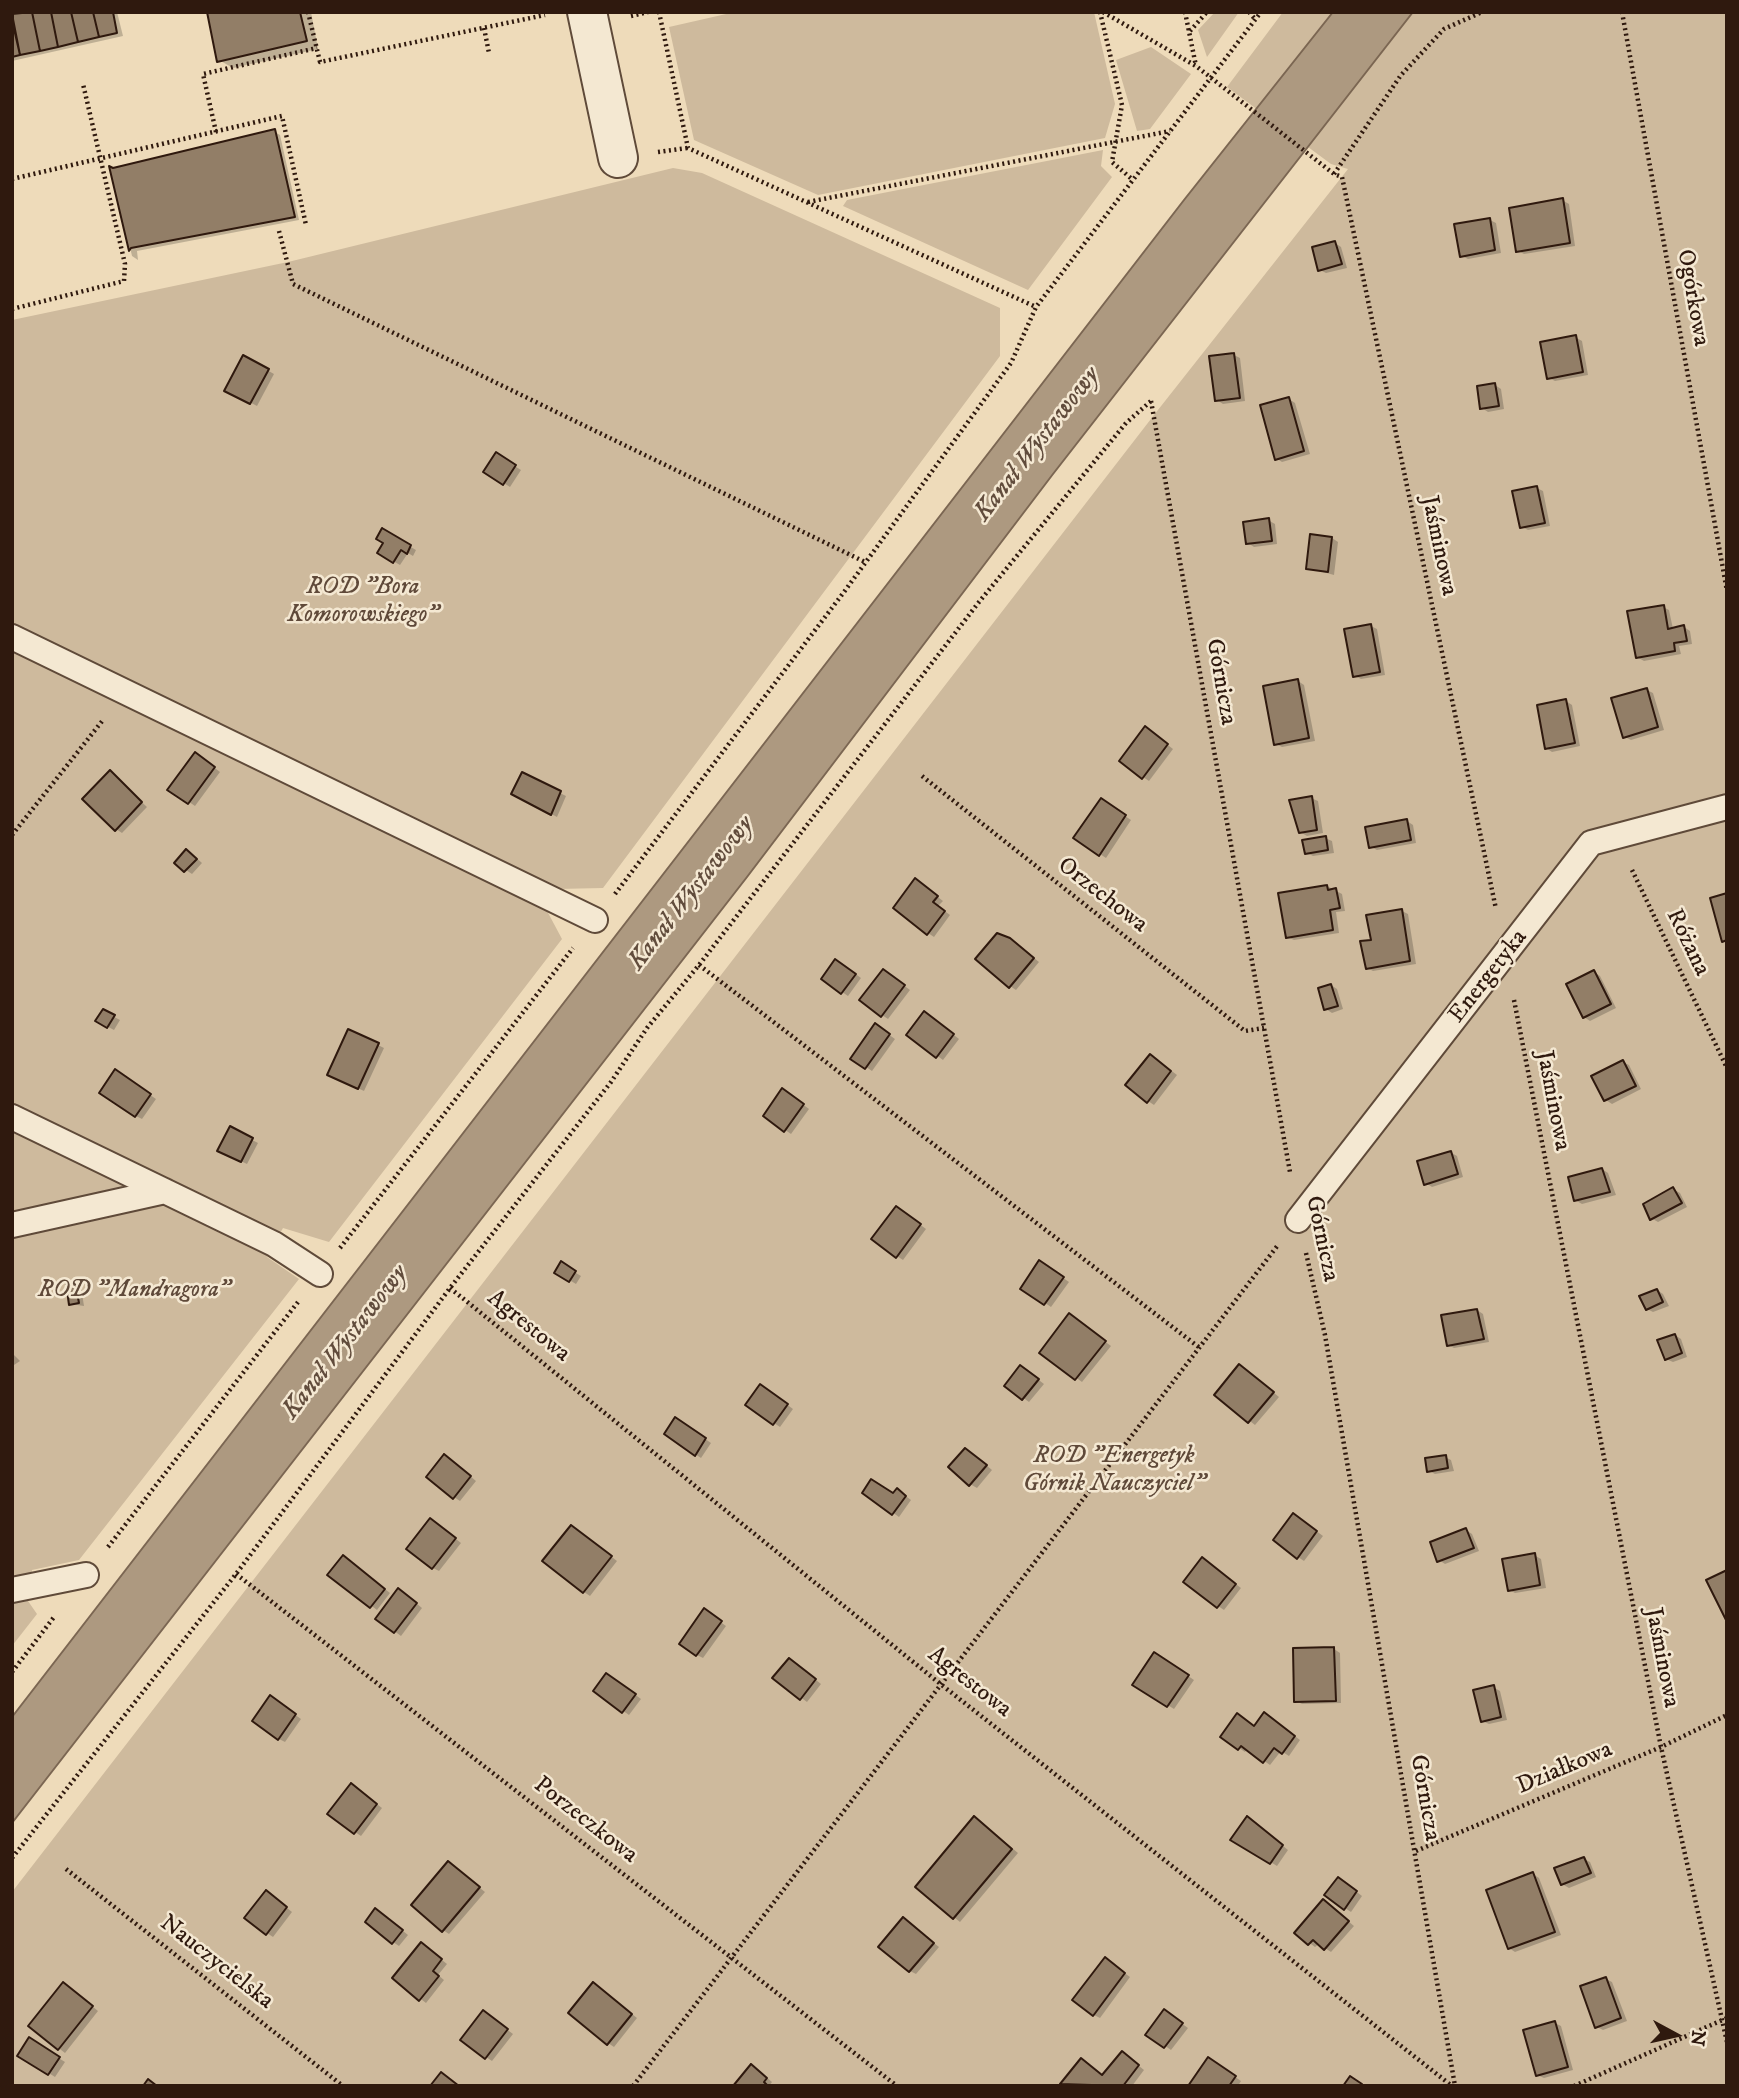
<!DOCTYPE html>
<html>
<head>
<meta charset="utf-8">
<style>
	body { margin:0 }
	#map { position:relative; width:1739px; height:2098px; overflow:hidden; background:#eedbba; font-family:"IM FELL DW Pica",serif }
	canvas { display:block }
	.frame { position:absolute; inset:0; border:14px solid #2f190e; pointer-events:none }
	.north { position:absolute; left:1641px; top:2000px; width:70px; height:70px; -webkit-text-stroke:5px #f4e8d2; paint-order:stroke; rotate:98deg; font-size:19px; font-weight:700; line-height:28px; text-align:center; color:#2f190e }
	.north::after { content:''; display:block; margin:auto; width:24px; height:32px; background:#2f190e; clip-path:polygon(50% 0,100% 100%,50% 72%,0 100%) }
</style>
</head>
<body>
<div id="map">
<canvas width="1739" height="2098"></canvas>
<div class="frame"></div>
<div class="north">N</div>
</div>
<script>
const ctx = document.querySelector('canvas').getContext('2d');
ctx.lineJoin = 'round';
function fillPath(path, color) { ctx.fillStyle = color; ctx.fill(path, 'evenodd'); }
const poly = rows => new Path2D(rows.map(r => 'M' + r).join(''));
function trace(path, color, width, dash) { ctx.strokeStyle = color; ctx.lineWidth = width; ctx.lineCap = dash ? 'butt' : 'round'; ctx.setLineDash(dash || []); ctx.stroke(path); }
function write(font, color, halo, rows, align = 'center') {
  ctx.font = font + ' "IM FELL DW Pica",serif'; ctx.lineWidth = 5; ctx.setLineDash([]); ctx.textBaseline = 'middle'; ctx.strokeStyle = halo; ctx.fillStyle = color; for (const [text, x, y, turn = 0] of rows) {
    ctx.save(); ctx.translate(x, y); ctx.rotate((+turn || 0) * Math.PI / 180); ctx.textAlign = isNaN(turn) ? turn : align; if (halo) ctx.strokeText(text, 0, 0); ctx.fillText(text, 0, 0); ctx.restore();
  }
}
fillPath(poly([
	[735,12,1094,12,1115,104,1105,138,818,195,694,140,669,27],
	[1215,12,1239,12,1207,57,1198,30],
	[1283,12,1727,12,1727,2086,12,2086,12,1892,1154,415,1348,169,1331,164,1227,87],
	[1151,47,1191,74,1150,129,1137,131,1116,60],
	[1103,150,1101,166,1112,177,1028,290,843,206,847,200],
	[673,168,702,173,1000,308,1000,356,603,888,557,889,546,909,562,939,329,1242,283,1228,267,1257,299,1279,79,1560,32,1570,28,1601,37,1614,12,1646,12,320,288,262]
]), '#ceba9d');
const water = poly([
	[1333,12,1413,12,1053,474,747,877,12,1823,12,1717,1184,200,1333,12]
]);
fillPath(water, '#ad9980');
trace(water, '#7b6652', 2);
fillPath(poly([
	[12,12,117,12,123,36,12,61],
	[209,12,311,12,318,49,233,68,219,60],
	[273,131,280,135,299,220,137,251,138,260,132,256,112,169],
	[1562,200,1569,204,1575,246,1524,254,1518,251],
	[1490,220,1496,223,1501,253,1468,259,1462,256],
	[1335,243,1341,247,1347,268,1326,273,1320,270],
	[1575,337,1582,341,1588,375,1555,381,1549,378],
	[1234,355,1240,358,1245,401,1223,404,1217,400],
	[244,357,274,374,257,406,227,390],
	[1495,385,1501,389,1504,409,1488,412,1482,408],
	[1289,399,1295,403,1310,454,1282,462,1276,458],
	[497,455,521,470,510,487,485,471],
	[1537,488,1543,491,1550,526,1528,530,1522,527],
	[1268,520,1275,524,1277,544,1254,547,1248,543],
	[382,531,416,550,413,556,408,553,400,565,379,553,385,542],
	[1332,538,1338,542,1334,575,1308,568],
	[1663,607,1669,610,1673,629,1684,627,1690,631,1692,644,1679,646,1681,654,1644,661,1637,657],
	[1371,626,1377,629,1385,675,1361,679,1355,676],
	[1298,681,1304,685,1315,741,1282,747,1276,744],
	[1647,690,1653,693,1664,730,1631,740,1625,737],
	[1566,701,1572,705,1580,746,1552,752,1546,748],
	[1151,732,1173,749,1149,781,1143,777],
	[202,758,220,772,195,806,170,789],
	[110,773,147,807,122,833,116,829],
	[560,793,566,796,557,817,514,794],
	[1311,798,1318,801,1323,833,1307,836,1300,832],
	[1107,804,1131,820,1106,858,1100,854],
	[1407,821,1413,825,1416,843,1377,850,1371,847],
	[1325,838,1332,841,1334,853,1313,856,1307,853],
	[193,855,202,863,192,874,186,870],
	[921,884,943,901,938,906,950,915,934,937,928,933],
	[1327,886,1342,894,1345,911,1336,912,1339,933,1294,940,1287,937],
	[1402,911,1408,914,1416,964,1373,971,1367,968,1373,941],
	[1017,944,1039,962,1016,990,1010,986],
	[842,964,861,978,848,996,823,979],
	[1594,972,1600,976,1616,1008,1590,1021,1584,1017],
	[890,975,910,990,888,1019,882,1015],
	[1331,985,1337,989,1343,1009,1332,1013,1326,1009],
	[103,1011,120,1020,114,1030,97,1021],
	[931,1017,959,1039,943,1060,908,1034],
	[881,1029,895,1039,872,1071,853,1058],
	[378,1045,384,1048,364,1091,336,1078],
	[1156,1059,1177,1075,1154,1105,1148,1101],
	[1623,1062,1629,1065,1641,1089,1612,1104,1606,1100],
	[121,1075,156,1099,142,1119,136,1116],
	[789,1094,809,1109,791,1134,765,1116],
	[231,1129,258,1143,247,1164,226,1154],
	[1450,1152,1457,1156,1463,1177,1432,1187,1426,1183],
	[1602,1169,1608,1173,1616,1195,1582,1204,1575,1200],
	[1673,1189,1680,1193,1687,1207,1658,1222,1651,1218],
	[902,1211,926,1229,903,1260,897,1256],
	[561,1264,581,1276,576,1284,556,1272],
	[1046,1266,1069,1282,1051,1307,1023,1288],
	[75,1284,81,1287,84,1306,71,1304],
	[1657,1290,1663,1294,1669,1306,1653,1312,1647,1309],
	[1477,1310,1483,1314,1489,1342,1454,1348,1448,1345],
	[1075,1319,1111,1346,1082,1382,1042,1352],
	[1675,1335,1681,1339,1687,1357,1673,1362,1666,1359],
	[12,1353,20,1361,14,1365,12,1365],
	[1246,1370,1279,1397,1255,1425,1216,1395],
	[1027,1371,1044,1384,1029,1402,1007,1386],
	[766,1389,793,1409,780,1427,747,1405],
	[682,1423,711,1443,701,1458,695,1454],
	[972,1453,992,1470,977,1488,970,1484],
	[1445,1457,1451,1460,1454,1471,1435,1474,1429,1471],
	[451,1460,476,1481,460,1501,454,1497],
	[864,1492,903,1494,911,1500,899,1517],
	[1299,1518,1323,1536,1304,1561,1298,1557],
	[437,1524,461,1543,439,1571,433,1568],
	[1466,1530,1472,1534,1479,1551,1445,1564,1439,1560],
	[578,1531,617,1561,590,1596,584,1592],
	[1534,1555,1541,1559,1546,1588,1515,1593,1509,1590],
	[349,1561,390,1593,377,1610,330,1574],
	[1208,1563,1241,1588,1224,1610,1218,1606],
	[405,1594,422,1608,401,1636,378,1619],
	[709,1614,726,1626,703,1658,697,1655],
	[1334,1649,1340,1653,1341,1703,1302,1704,1296,1701],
	[1160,1657,1194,1680,1174,1709,1134,1684],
	[795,1663,821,1684,807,1702,775,1678],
	[613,1678,641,1699,629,1715,595,1691],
	[1493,1687,1500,1691,1507,1720,1489,1724,1482,1721],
	[276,1701,301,1719,285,1742,279,1739],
	[1271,1718,1300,1740,1289,1756,1281,1751,1270,1765,1247,1749,1245,1752,1239,1748,1255,1728],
	[357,1789,382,1808,361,1836,355,1832],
	[981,1822,1018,1853,960,1922,917,1887],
	[1254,1822,1288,1850,1277,1866,1233,1839],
	[1584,1859,1590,1862,1596,1877,1569,1888,1562,1884],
	[454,1867,485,1892,449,1934,443,1930],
	[1533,1874,1539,1878,1561,1935,1515,1952,1509,1948],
	[1345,1883,1362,1896,1351,1912,1345,1908],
	[272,1896,292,1912,273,1937,267,1933],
	[1329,1905,1354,1926,1331,1952,1319,1944,1315,1947,1296,1933],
	[382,1914,408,1935,399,1946,393,1942],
	[903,1919,939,1947,916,1974,910,1971],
	[427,1948,447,1964,438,1975,444,1980,426,2003,394,1978],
	[1111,1963,1130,1977,1100,2018,1094,2015],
	[1606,1979,1612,1982,1627,2021,1603,2030,1597,2027],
	[70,1988,98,2011,65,2053,30,2026],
	[599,1988,637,2018,614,2047,608,2043],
	[1170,2015,1188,2028,1171,2050,1148,2034],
	[489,2016,513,2034,492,2061,486,2057],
	[1555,2023,1561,2026,1573,2070,1544,2078,1537,2075],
	[30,2040,65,2062,55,2077,20,2055],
	[1128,2057,1144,2070,1132,2086,1062,2084,1103,2077],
	[1215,2063,1241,2081,1238,2086,1190,2086],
	[758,2070,772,2082,769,2086,736,2086]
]), '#0003');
const building = poly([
	[32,12,40,51,20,55,12,14,32,12],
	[32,12,51,12,58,47,40,51,32,12],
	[51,12,71,12,78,42,58,47,51,12],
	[71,12,93,12,99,37,78,42,71,12],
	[93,12,113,12,117,33,99,37,93,12],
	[207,12,300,12,307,41,217,62,207,12],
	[12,20,20,55,12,57,12,20],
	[275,129,295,217,131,248,129,251,109,166,113,168,275,129],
	[1563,198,1570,243,1516,252,1509,208,1563,198],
	[1490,218,1495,250,1460,257,1454,224,1490,218],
	[1335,241,1342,264,1318,271,1312,247,1335,241],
	[1576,335,1583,372,1547,379,1540,342,1576,335],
	[1234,353,1240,398,1215,401,1209,356,1234,353],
	[243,355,269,369,250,404,224,391,243,355],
	[1495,383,1499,406,1480,409,1477,386,1495,383],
	[1289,397,1304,451,1275,460,1260,405,1289,397],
	[496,452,516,465,503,485,483,472,496,452],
	[1537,486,1545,523,1520,528,1512,491,1537,486],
	[1269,518,1272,541,1246,544,1243,522,1269,518],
	[382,528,411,545,407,554,401,550,393,563,377,553,383,543,376,539,382,528],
	[1310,534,1332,537,1328,572,1306,569,1310,534],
	[1664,605,1668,629,1684,625,1687,641,1674,643,1675,651,1636,658,1627,611,1664,605],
	[1371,624,1380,672,1353,677,1344,629,1371,624],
	[1298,679,1309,738,1274,745,1263,686,1298,679],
	[1647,688,1658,727,1623,738,1611,698,1647,688],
	[1566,699,1575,743,1545,749,1537,705,1566,699],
	[1145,726,1168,744,1142,779,1119,761,1145,726],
	[195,752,215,767,188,804,167,790,195,752],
	[110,770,142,802,115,831,82,799,110,770],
	[522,772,561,791,551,815,511,794,522,772],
	[1312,796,1317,830,1299,833,1289,800,1312,796],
	[1101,798,1126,815,1099,856,1073,838,1101,798],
	[1407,819,1411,840,1369,848,1365,827,1407,819],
	[1326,836,1328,850,1305,854,1302,840,1326,836],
	[186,849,197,859,184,872,174,863,186,849],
	[915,878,938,896,933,902,945,911,927,935,893,908,915,878],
	[1327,885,1328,890,1336,888,1340,908,1330,910,1333,930,1286,938,1278,893,1327,885],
	[1727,893,1727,940,1722,942,1710,898,1727,893],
	[1402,909,1410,961,1366,969,1360,941,1371,940,1366,915,1402,909],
	[997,933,1010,938,1034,958,1009,988,975,959,997,933],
	[835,959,856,974,841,994,821,979,835,959],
	[883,969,905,985,881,1017,859,1000,883,969],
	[1594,970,1611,1004,1583,1018,1566,984,1594,970],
	[1331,984,1338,1006,1324,1010,1318,988,1331,984],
	[103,1009,115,1015,107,1028,95,1021,103,1009],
	[924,1011,954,1034,936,1058,906,1035,924,1011],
	[875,1023,890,1034,865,1069,850,1059,875,1023],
	[348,1029,379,1043,358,1089,327,1075,348,1029],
	[1150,1054,1171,1071,1147,1103,1125,1085,1150,1054],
	[1623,1060,1636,1086,1604,1101,1591,1076,1623,1060],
	[115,1069,151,1094,135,1117,99,1093,115,1069],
	[782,1088,804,1104,784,1132,763,1116,782,1088],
	[230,1126,253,1138,241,1162,217,1151,230,1126],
	[1451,1151,1458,1174,1424,1185,1417,1161,1451,1151],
	[1602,1168,1610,1192,1574,1201,1568,1177,1602,1168],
	[1673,1187,1682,1203,1650,1220,1643,1204,1673,1187],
	[896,1206,921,1224,896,1258,871,1239,896,1206],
	[1039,1260,1064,1277,1044,1305,1020,1289,1039,1260],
	[561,1261,576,1271,569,1282,554,1273,561,1261],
	[75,1282,79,1303,69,1305,66,1283,75,1282],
	[1657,1289,1663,1302,1646,1310,1639,1296,1657,1289],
	[1477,1309,1484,1339,1447,1346,1441,1315,1477,1309],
	[1069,1313,1106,1341,1075,1380,1039,1353,1069,1313],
	[1675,1334,1682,1353,1665,1360,1657,1340,1675,1334],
	[1239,1364,1274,1392,1248,1423,1214,1395,1239,1364],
	[1020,1365,1039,1379,1022,1400,1004,1386,1020,1365],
	[760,1384,788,1404,773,1425,745,1405,760,1384],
	[675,1417,706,1438,695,1456,664,1434,675,1417],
	[965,1448,987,1465,969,1486,948,1467,965,1448],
	[444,1454,471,1476,453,1499,426,1477,444,1454],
	[1446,1455,1448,1468,1427,1472,1425,1458,1446,1455],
	[871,1479,893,1493,897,1488,906,1496,892,1515,862,1493,871,1479],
	[1293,1513,1317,1531,1297,1559,1273,1540,1293,1513],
	[430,1518,456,1538,432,1569,406,1549,430,1518],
	[571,1525,612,1556,583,1593,542,1561,571,1525],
	[1466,1528,1474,1548,1437,1562,1430,1542,1466,1528],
	[1535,1553,1540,1585,1508,1591,1502,1559,1535,1553],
	[343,1555,385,1589,370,1608,327,1575,343,1555],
	[1202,1557,1236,1584,1217,1608,1183,1582,1202,1557],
	[1727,1570,1727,1622,1706,1580,1727,1570],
	[398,1588,417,1603,394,1633,375,1619,398,1588],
	[704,1608,722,1621,696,1656,679,1644,704,1608],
	[1334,1647,1336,1701,1294,1702,1293,1648,1334,1647],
	[1154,1652,1189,1675,1167,1707,1132,1685,1154,1652],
	[789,1658,816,1679,800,1700,772,1678,789,1658],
	[606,1673,636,1694,622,1713,593,1691,606,1673],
	[1494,1685,1501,1717,1481,1722,1473,1690,1494,1685],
	[270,1695,296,1714,278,1740,252,1721,270,1695],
	[1264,1712,1295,1736,1282,1754,1274,1748,1263,1763,1241,1746,1238,1750,1220,1737,1237,1713,1254,1726,1264,1712],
	[351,1783,377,1804,354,1834,327,1814,351,1783],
	[974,1816,1012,1849,953,1919,915,1887,974,1816],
	[1247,1816,1283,1845,1270,1864,1230,1840,1247,1816],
	[1584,1857,1591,1873,1561,1885,1554,1868,1584,1857],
	[448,1861,480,1887,442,1932,411,1905,448,1861],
	[1533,1872,1555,1932,1508,1949,1486,1890,1533,1872],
	[1338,1877,1357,1891,1344,1910,1324,1895,1338,1877],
	[266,1890,287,1907,266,1935,244,1918,266,1890],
	[1323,1899,1349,1921,1324,1950,1313,1940,1308,1945,1294,1933,1323,1899],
	[375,1908,403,1930,392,1944,365,1922,375,1908],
	[903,1917,934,1943,909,1972,878,1947,903,1917],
	[421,1942,442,1959,433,1971,439,1976,419,2001,392,1978,421,1942],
	[1105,1957,1125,1973,1093,2016,1072,2000,1105,1957],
	[1606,1977,1621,2018,1595,2028,1580,1986,1606,1977],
	[63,1982,93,2006,58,2050,28,2026,63,1982],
	[593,1982,632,2014,607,2045,568,2013,593,1982],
	[1164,2009,1183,2023,1164,2048,1145,2035,1164,2009],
	[483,2010,508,2029,485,2059,460,2040,483,2010],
	[1555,2021,1568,2067,1536,2076,1523,2030,1555,2021],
	[29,2037,60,2057,48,2075,17,2056,29,2037],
	[1122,2051,1139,2065,1123,2086,1060,2084,1081,2058,1102,2075,1122,2051],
	[1208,2057,1236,2076,1229,2086,1188,2086,1208,2057],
	[751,2064,767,2078,764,2082,768,2086,733,2086,751,2064],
	[441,2072,459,2086,430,2086,441,2072],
	[1350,2076,1362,2084,1361,2086,1343,2086,1350,2076],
	[148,2079,157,2086,143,2086,148,2079]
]);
fillPath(building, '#927e67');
trace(building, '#2f190e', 2);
const service = poly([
	[12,637,595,920],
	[12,1117,274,1244,320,1274],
	[1298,1220,1591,843,1727,807],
	[12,1225,165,1191],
	[12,1590,86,1575]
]);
const minor = poly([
	[587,12,618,158]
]);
trace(service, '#5f4a39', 28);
trace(minor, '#5f4a39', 42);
trace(poly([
	[308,12,320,62,545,15],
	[659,12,688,148,1036,307],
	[1100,12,1122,105,1112,162,1133,180],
	[1103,12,1196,66,1334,174,1342,177,1496,909],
	[1185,12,1196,66],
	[1249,12,1255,19],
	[1622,12,1727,591],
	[631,16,648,12],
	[484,28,489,53],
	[1190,31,1207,12],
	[216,132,203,74,317,48],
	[658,152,688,148],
	[1334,174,1401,75,1444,29,1482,12],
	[12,179,282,116,306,225],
	[808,202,1170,131],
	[279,231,293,284,865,562],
	[12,309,124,281,125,264,83,84],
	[1151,401,1290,1172],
	[922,776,1245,1031,1264,1028],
	[12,835,103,720],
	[1632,870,1727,1068],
	[615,894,844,592,1011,363,1036,307,1261,12],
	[699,965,1200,1348],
	[1514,1000,1661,1747,1727,2042],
	[340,1248,573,948],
	[1306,1253,1325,1335,1455,2086],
	[450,1288,943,1686,1452,2086],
	[108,1547,298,1302],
	[236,1574,897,2086],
	[12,1672,54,1617],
	[1416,1851,1661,1747,1727,1715],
	[12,1858,236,1574,450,1288,611,1082,647,1028,699,965,979,602,1126,423,1151,401],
	[66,1869,343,2086],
	[633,2086,1278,1245],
	[1574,2086,1727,2018]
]), '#2f190e', 4.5, [2, 3.5]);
trace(service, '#f4e8d2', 24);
trace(minor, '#f4e8d2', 38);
write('24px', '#2f190e', '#f4e8d2', [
	["Ogórkowa",1692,298,80],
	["Jaśminowa",1438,546,78],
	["Górnicza",1220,682,80],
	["Orzechowa",1102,896,38],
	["Różana",1687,943,64],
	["Energetyka",1489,977,-52],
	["Jaśminowa",1552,1101,79],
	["Górnicza",1321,1239,78],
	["Agrestowa",528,1327,39],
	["Jaśminowa",1661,1658,79],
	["Agrestowa",969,1683,38],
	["Działkowa",1565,1769,-23],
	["Górnicza",1424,1798,80],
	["Porzeczkowa",585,1821,38],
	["Nauczycielska",216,1963,38]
]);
write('italic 24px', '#5f4939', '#f4e8d2', [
	["ROD \"Bora",363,588],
	["Komorowskiego\"",363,616],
	["ROD \"Mandragora\"",134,1291],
	["ROD \"Energetyk",1114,1457],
	["Górnik Nauczyciel\"",1114,1485]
]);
write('italic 26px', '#614c3c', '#f4e8d2', [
	["Kanał Wystawowy",1038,445,-52],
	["Kanał Wystawowy",692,894,-52],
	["Kanał Wystawowy",346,1343,-52]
]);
</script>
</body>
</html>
